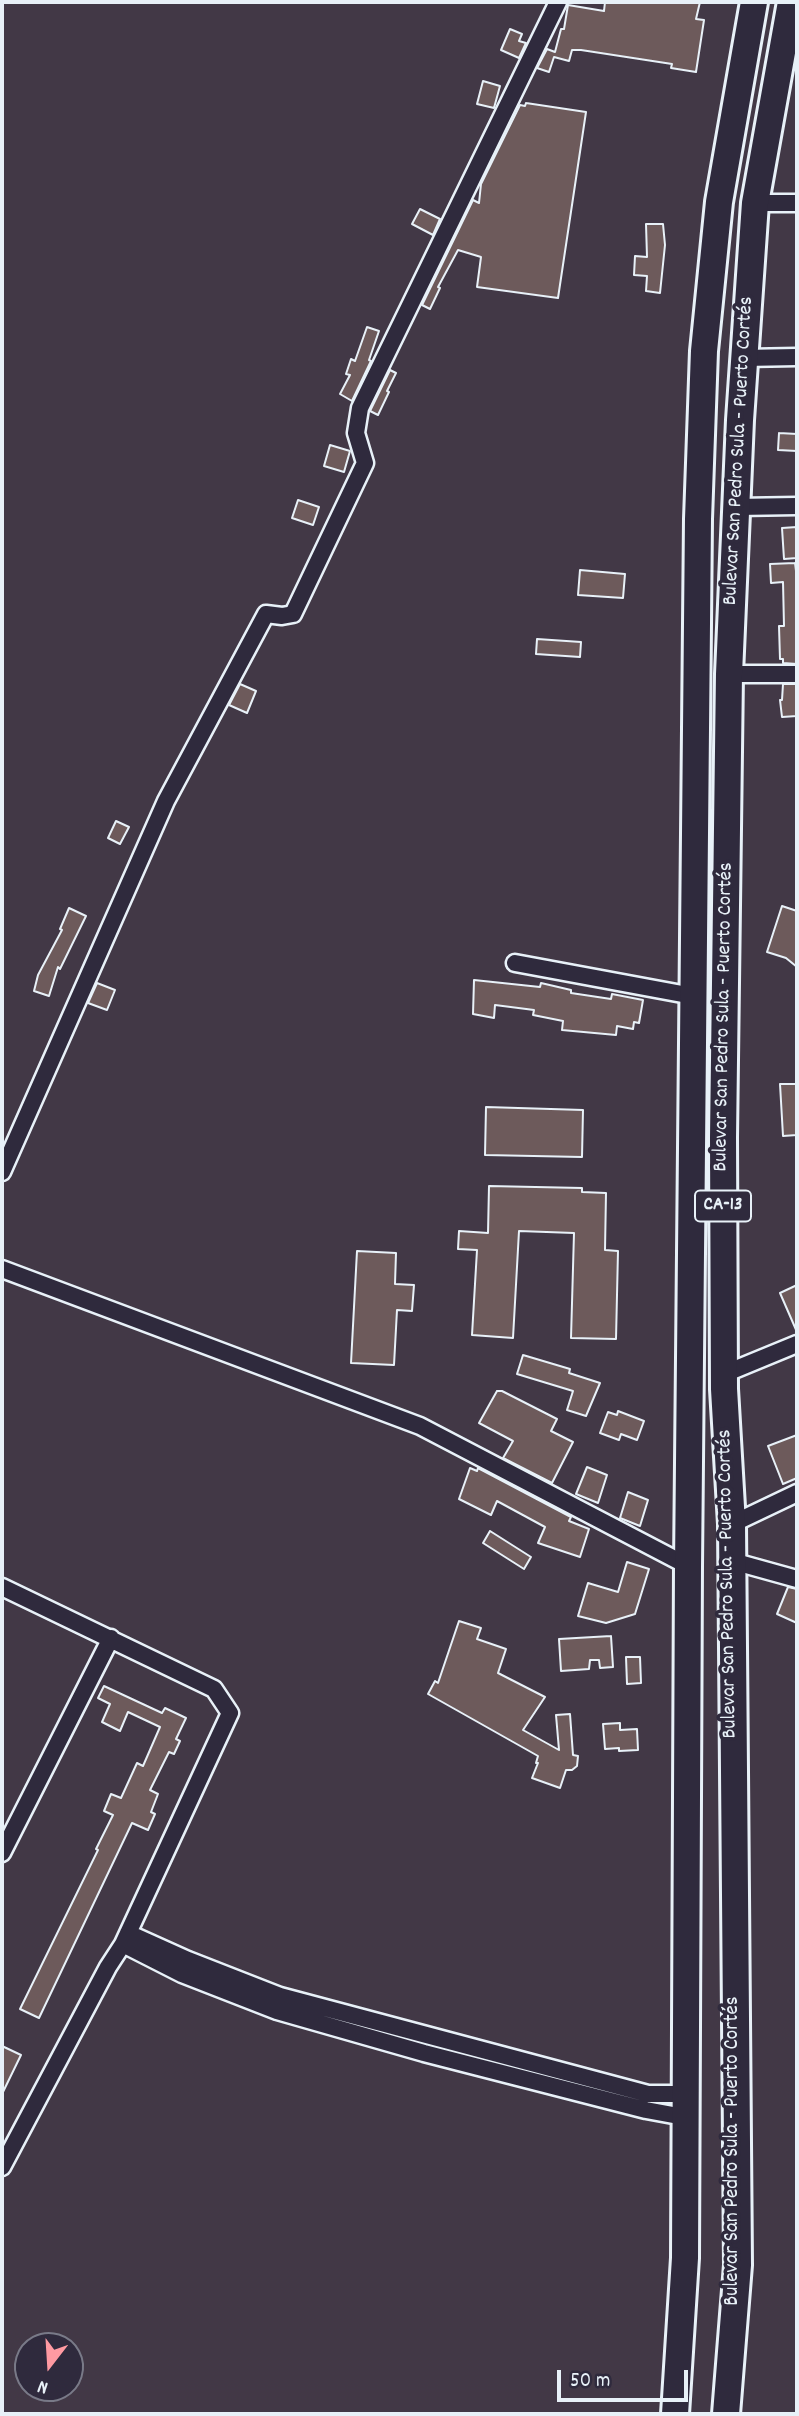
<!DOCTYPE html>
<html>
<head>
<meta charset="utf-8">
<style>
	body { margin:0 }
	#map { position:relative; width:799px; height:2416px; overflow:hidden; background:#423846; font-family:Dekko,sans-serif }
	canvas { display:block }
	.frame { position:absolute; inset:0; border:4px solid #e8f1f8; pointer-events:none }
	.north { position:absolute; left:14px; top:2332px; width:70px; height:70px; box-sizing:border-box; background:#2f2a3d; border:2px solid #797a88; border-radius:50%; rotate:197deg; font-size:19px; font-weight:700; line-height:28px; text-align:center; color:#e8f1f8 }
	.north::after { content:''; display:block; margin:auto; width:24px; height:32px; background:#ff9aa2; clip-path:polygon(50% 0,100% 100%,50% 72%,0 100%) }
	.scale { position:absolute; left:557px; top:2370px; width:131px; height:32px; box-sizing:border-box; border:4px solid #e8f1f8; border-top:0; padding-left:9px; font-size:21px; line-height:24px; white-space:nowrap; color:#e8f1f8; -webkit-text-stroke:5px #2f2a3d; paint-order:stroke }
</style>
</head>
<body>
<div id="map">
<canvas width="799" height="2416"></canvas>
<div class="frame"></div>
<div class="north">N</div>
<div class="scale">50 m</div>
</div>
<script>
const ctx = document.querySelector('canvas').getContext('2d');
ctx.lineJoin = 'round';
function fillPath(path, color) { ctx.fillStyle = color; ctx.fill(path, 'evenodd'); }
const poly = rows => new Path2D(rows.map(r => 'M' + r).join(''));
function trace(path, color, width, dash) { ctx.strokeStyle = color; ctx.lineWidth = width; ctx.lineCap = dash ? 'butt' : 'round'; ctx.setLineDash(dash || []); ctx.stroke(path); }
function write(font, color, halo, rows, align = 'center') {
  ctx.font = font + ' Dekko,sans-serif'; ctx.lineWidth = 7; ctx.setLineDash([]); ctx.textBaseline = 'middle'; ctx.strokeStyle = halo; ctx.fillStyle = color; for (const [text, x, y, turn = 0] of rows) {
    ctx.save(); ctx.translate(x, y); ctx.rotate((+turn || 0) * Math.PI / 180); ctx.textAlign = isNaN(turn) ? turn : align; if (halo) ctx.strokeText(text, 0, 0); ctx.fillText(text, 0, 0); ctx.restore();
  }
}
const building = poly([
	[605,2,700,2,696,19,704,20,696,72,671,68,672,64,581,50,572,50,569,61,554,57,549,72,537,68,547,49,555,52,561,29,564,29,568,5,604,11,605,2],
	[510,29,522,34,519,41,526,43,519,58,501,50,510,29],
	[483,81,500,86,494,108,477,104,483,81],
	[526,103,586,112,558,298,477,287,481,257,458,250,438,287,440,288,430,309,422,305,473,200,479,203,481,184,520,105,525,106,526,103],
	[420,209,440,219,433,235,412,224,420,209],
	[646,224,663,224,665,245,660,293,646,291,647,276,634,275,635,256,647,257,646,224],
	[367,327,379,331,369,360,371,361,352,401,340,394,350,375,346,374,351,359,355,361,367,327],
	[390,370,396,373,387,391,389,392,378,415,370,411,390,370],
	[779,433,797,434,797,451,778,450,779,433],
	[330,445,350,451,344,472,324,466,330,445],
	[298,500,319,507,313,525,292,518,298,500],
	[797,527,797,558,784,559,782,528,797,527],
	[795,563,797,579,797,664,783,663,783,659,780,659,779,626,784,626,783,582,771,583,770,564,795,563],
	[580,570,625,574,623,598,578,595,580,570],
	[537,639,581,642,580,657,536,654,537,639],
	[240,684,256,691,247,713,229,705,240,684],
	[783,684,797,684,797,716,782,717,780,700,782,700,783,684],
	[116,821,129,827,120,844,108,838,116,821],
	[782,906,797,911,797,967,786,958,767,952,782,906],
	[69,908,86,916,60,969,58,967,49,996,34,991,38,975,62,930,60,929,69,908],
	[474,980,540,987,541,983,571,990,571,993,611,999,612,994,643,1000,639,1023,634,1022,633,1029,617,1026,616,1035,562,1030,563,1021,533,1015,534,1010,495,1005,494,1018,473,1014,474,980],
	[97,983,115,990,107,1010,88,1003,97,983],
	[780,1084,797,1084,797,1135,783,1136,780,1084],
	[486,1107,583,1110,582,1157,485,1155,486,1107],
	[489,1186,582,1188,582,1192,606,1193,605,1250,618,1251,616,1339,571,1338,574,1233,519,1231,513,1338,472,1335,477,1250,458,1249,459,1231,488,1233,489,1186],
	[357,1251,396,1253,395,1284,414,1285,412,1311,397,1310,394,1365,351,1363,357,1251],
	[797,1285,797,1332,780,1293,797,1285],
	[523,1355,570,1369,569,1373,600,1383,586,1416,567,1410,573,1391,517,1374,523,1355],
	[497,1391,502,1391,557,1419,551,1431,573,1442,552,1483,503,1458,513,1441,479,1423,497,1391],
	[618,1411,644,1421,637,1440,621,1434,619,1440,600,1433,608,1412,617,1415,618,1411],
	[797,1435,797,1478,783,1484,768,1446,797,1435],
	[587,1467,607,1475,598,1503,576,1494,587,1467],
	[470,1468,477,1471,478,1468,571,1517,569,1521,589,1529,580,1557,538,1543,545,1527,497,1501,491,1515,459,1499,470,1468],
	[628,1492,648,1500,640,1526,620,1518,628,1492],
	[490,1531,531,1557,524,1569,483,1543,490,1531],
	[627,1562,649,1569,635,1614,606,1623,578,1616,588,1583,618,1592,627,1562],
	[788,1587,797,1589,797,1623,777,1614,788,1587],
	[459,1621,481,1628,477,1639,506,1649,498,1673,545,1697,523,1730,559,1750,556,1715,570,1714,573,1755,578,1756,577,1766,572,1770,566,1770,560,1788,532,1778,538,1763,536,1763,538,1756,428,1694,435,1681,438,1683,459,1621],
	[611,1636,613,1667,600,1668,599,1660,590,1660,589,1669,561,1671,559,1639,611,1636],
	[626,1657,640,1657,641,1683,627,1684,626,1657],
	[104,1686,162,1713,165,1708,186,1718,176,1739,180,1741,174,1754,169,1752,150,1790,158,1794,151,1812,155,1814,148,1830,132,1823,39,2018,20,2009,98,1850,96,1849,113,1815,104,1811,111,1794,121,1798,137,1763,143,1766,160,1727,128,1712,120,1731,102,1722,110,1704,98,1698,104,1686],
	[620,1723,620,1730,637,1729,638,1750,619,1751,619,1748,605,1749,603,1724,620,1723],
	[2,2046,21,2055,2,2094,2,2046]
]);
fillPath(building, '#6d5a5b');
trace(building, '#e8f1f8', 2);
const minor = poly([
	[755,203,797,203],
	[744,358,797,357],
	[737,507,797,506],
	[729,674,797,674],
	[515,963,693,996],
	[2,1172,166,801,266,614,282,616,293,614,365,463,356,433,360,408,558,2],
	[2,1269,420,1426,688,1566],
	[724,1374,797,1344],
	[732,1524,797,1493],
	[732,1561,797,1579],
	[2,1587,214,1689,230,1713,123,1944,108,1967,2,2167],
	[2,1853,111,1638],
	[128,1933,188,1960,280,1996,648,2094,686,2094],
	[123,1944,182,1974,277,2011,424,2053,646,2110,684,2117]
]);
const trunk = poly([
	[675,2414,685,2258,688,1566,698,519,704,351,719,202,754,2],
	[726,2414,738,2265,732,1524,724,1389,723,1137,729,674,740,420,755,203,791,2]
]);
trace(minor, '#e8f1f8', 21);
trace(trunk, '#e8f1f8', 32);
trace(minor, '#2f2a3d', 16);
trace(trunk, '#2f2a3d', 26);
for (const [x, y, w] of [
	[723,1206,56]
]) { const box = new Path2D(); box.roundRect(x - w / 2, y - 15.5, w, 31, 5); ctx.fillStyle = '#2f2a3d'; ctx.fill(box); trace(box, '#e8f1f8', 2); }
write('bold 19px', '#e8f1f8', null, [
	["CA-13",723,1206]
]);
write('21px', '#e8f1f8', '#2f2a3d', [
	["Bulevar San Pedro Sula - Puerto Cortés",740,451,-87],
	["Bulevar San Pedro Sula - Puerto Cortés",725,1017,-89],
	["Bulevar San Pedro Sula - Puerto Cortés",729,1584,-91],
	["Bulevar San Pedro Sula - Puerto Cortés",734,2151,-90]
]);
</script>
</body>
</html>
